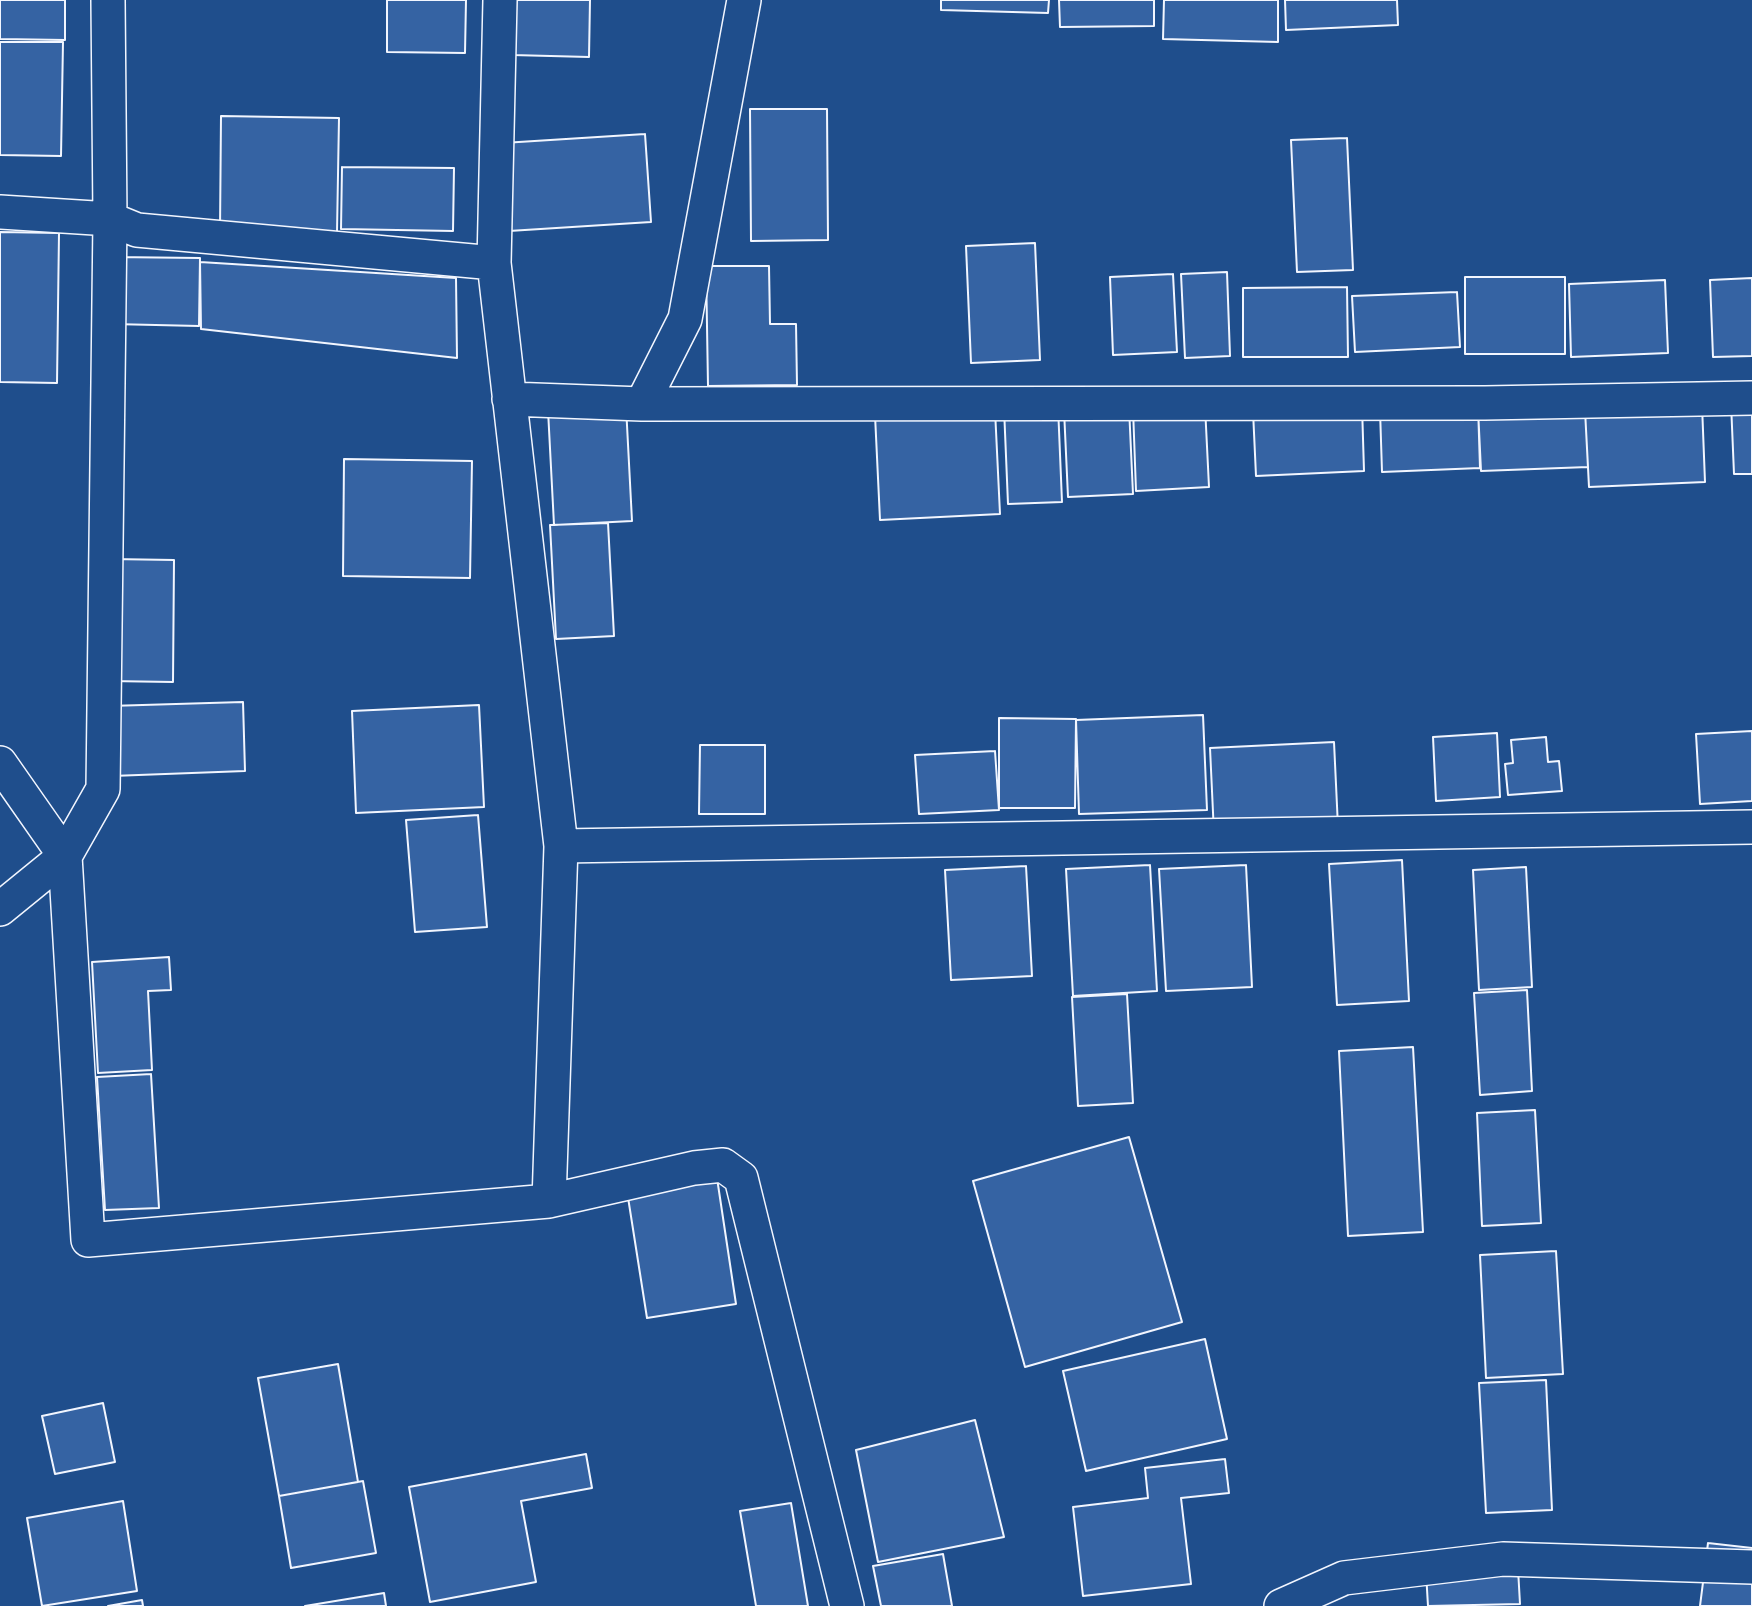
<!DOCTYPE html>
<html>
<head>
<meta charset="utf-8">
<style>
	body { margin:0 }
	canvas { display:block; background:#1f4e8c }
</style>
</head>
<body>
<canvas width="1752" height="1606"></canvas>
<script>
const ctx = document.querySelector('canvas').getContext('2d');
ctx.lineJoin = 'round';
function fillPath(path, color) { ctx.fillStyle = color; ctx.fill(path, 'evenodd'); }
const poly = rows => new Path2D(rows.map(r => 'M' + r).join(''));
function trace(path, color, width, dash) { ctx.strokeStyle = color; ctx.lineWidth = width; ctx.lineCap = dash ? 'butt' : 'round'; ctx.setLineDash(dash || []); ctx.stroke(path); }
const building = poly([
	[0,0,65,0,65,40,0,39,0,0],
	[387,0,466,0,465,53,387,52,387,0],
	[513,0,590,0,589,57,512,55,513,0],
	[941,0,1049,0,1048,13,941,10,941,0],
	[1059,0,1154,0,1154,26,1060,27,1059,0],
	[1164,0,1278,0,1278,42,1163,39,1164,0],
	[1285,0,1397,0,1398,25,1286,30,1285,0],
	[0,42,63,42,61,156,0,155,0,42],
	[750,109,827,109,828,240,751,241,750,109],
	[221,116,339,118,337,232,220,230,221,116],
	[645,134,651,222,509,231,503,143,645,134],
	[1347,138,1353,270,1297,272,1291,140,1347,138],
	[342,167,454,168,453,231,341,229,342,167],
	[0,232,59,233,57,383,0,382,0,232],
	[1035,243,1040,360,971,363,966,246,1035,243],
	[113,257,200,258,199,326,112,324,113,257],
	[200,262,456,278,457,358,201,329,200,262],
	[706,266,769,266,770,324,796,324,797,385,708,386,706,266],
	[1227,272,1230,356,1185,358,1181,274,1227,272],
	[1173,274,1177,352,1113,355,1110,277,1173,274],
	[1465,277,1565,277,1565,354,1465,354,1465,277],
	[1752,278,1752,356,1713,357,1710,280,1752,278],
	[1665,280,1668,353,1571,357,1569,284,1665,280],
	[1347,287,1348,357,1243,357,1243,288,1347,287],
	[1457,292,1460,347,1355,352,1352,296,1457,292],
	[1752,402,1752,474,1734,474,1731,403,1752,402],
	[1478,405,1480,468,1382,472,1380,410,1478,405],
	[1702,405,1705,482,1589,487,1585,410,1702,405],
	[626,406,632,521,554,525,548,410,626,406],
	[1058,406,1062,502,1008,504,1004,408,1058,406],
	[1205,406,1209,487,1136,491,1133,409,1205,406],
	[1362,406,1364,471,1256,476,1253,411,1362,406],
	[1129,407,1133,494,1068,497,1064,410,1129,407],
	[1478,409,1585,410,1588,467,1481,471,1478,409],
	[995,410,1000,514,880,520,875,415,995,410],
	[344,459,472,461,470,578,343,576,344,459],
	[608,523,614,636,556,639,550,525,608,523],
	[111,559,174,560,173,682,109,681,111,559],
	[243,702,245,771,112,776,109,706,243,702],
	[479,705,484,807,356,813,352,711,479,705],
	[1203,715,1207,810,1079,814,1076,720,1203,715],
	[999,718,1076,719,1075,808,999,808,999,718],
	[1752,731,1752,801,1700,804,1696,734,1752,731],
	[1497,733,1500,797,1436,801,1433,737,1497,733],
	[1546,737,1548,762,1559,761,1562,791,1508,795,1505,764,1513,763,1511,740,1546,737],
	[1334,742,1338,827,1214,834,1210,748,1334,742],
	[700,745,765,745,765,814,699,814,700,745],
	[995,751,999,810,919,814,915,755,995,751],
	[478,815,487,927,415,932,406,820,478,815],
	[1402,860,1409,1001,1337,1005,1329,864,1402,860],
	[1150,865,1157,991,1073,996,1066,869,1150,865],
	[1246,865,1252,987,1166,991,1159,869,1246,865],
	[1026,866,1032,976,951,980,945,870,1026,866],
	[1526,867,1532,987,1479,990,1473,870,1526,867],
	[169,957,171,990,148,991,152,1070,98,1073,92,962,169,957],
	[1527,990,1532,1091,1480,1095,1474,993,1527,990],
	[1127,994,1133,1103,1078,1106,1072,997,1127,994],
	[1413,1047,1423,1232,1348,1236,1339,1051,1413,1047],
	[151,1074,159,1208,105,1210,97,1077,151,1074],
	[1535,1110,1541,1223,1482,1226,1477,1113,1535,1110],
	[1129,1137,1182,1322,1025,1367,973,1181,1129,1137],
	[717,1178,736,1304,647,1318,627,1191,717,1178],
	[1556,1251,1563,1374,1486,1378,1480,1255,1556,1251],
	[1205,1339,1227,1439,1086,1471,1063,1371,1205,1339],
	[338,1364,358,1482,279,1496,258,1378,338,1364],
	[1546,1380,1552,1510,1486,1513,1479,1383,1546,1380],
	[103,1403,115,1462,55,1474,42,1416,103,1403],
	[975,1420,1004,1537,878,1562,856,1450,975,1420],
	[586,1454,592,1488,521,1501,536,1582,430,1602,409,1487,586,1454],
	[1225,1459,1229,1493,1181,1498,1191,1584,1083,1596,1073,1507,1148,1498,1145,1468,1225,1459],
	[363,1481,376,1553,291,1568,279,1496,363,1481],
	[123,1501,137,1591,42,1606,27,1518,123,1501],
	[791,1503,808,1606,756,1606,740,1511,791,1503],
	[1708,1543,1752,1548,1752,1606,1700,1606,1708,1543],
	[1517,1551,1520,1604,1428,1606,1425,1555,1517,1551],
	[943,1554,952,1606,881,1606,873,1566,943,1554],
	[384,1593,386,1606,305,1606,384,1593],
	[142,1600,143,1606,108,1606,142,1600]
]);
fillPath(building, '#3563a3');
trace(building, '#f2f6ff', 2);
const street = poly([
	[108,0,110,219,103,789,65,856,88,1240,549,1201,694,1168,723,1165,741,1178,847,1606],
	[500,0,494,263,561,846,549,1201],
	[0,212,110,219,137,230,494,263],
	[509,399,642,404,685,319,744,0],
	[642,404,1485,403,1752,398],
	[0,763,65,856,0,909],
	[561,846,1752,827],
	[1281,1606,1344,1578,1503,1559,1752,1567]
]);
trace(street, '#f2f6ff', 36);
trace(street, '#1f4e8c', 33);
</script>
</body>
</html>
